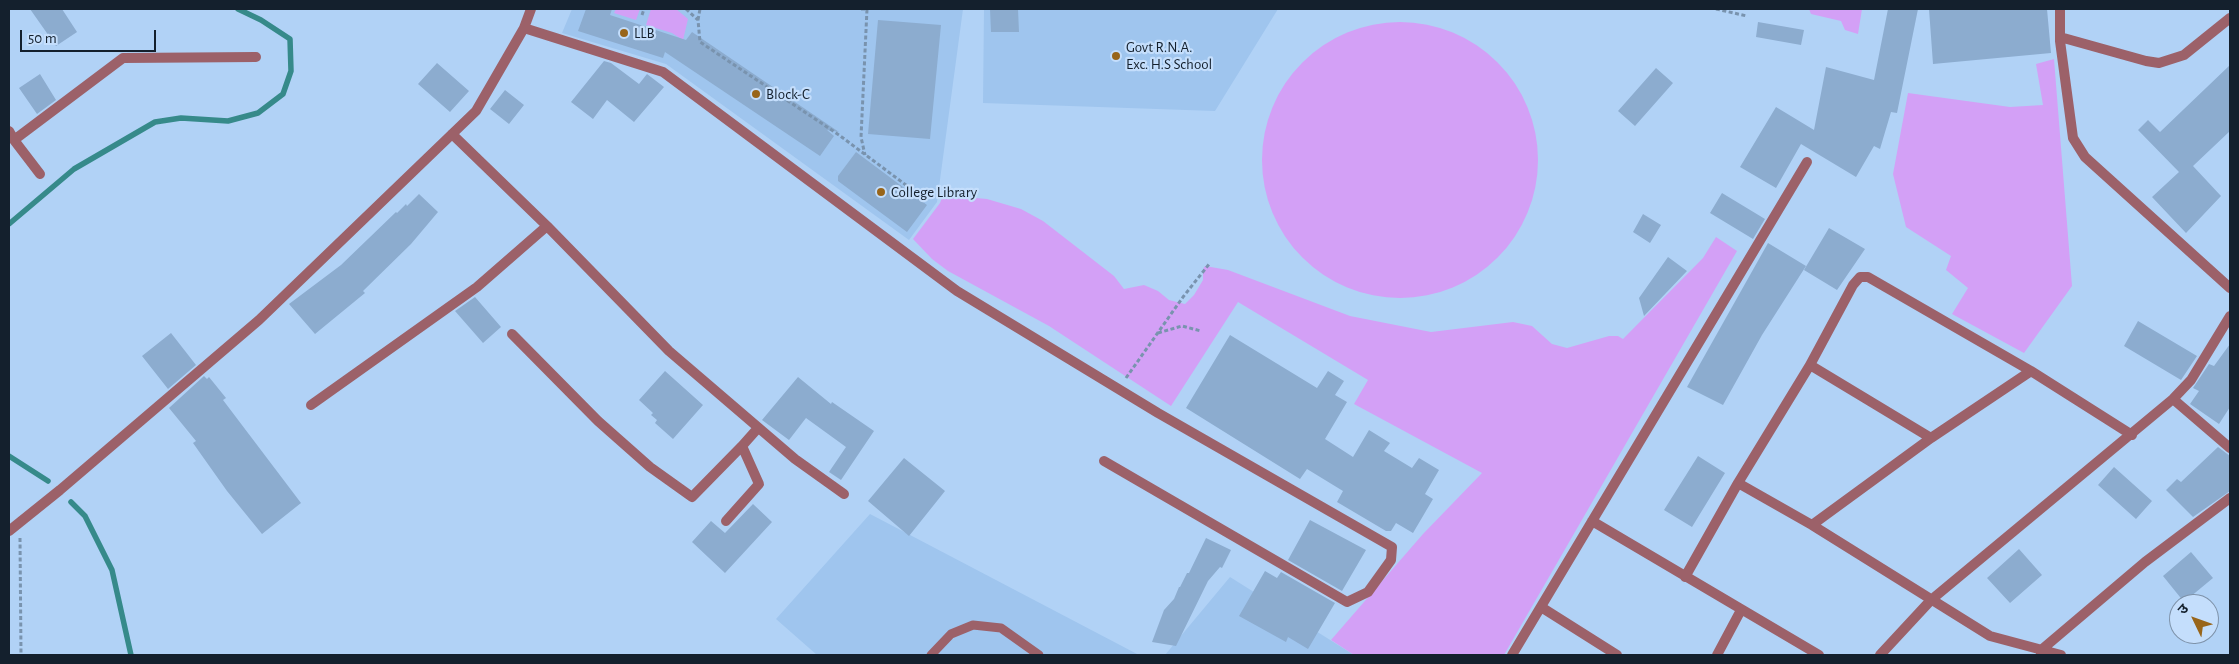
<!DOCTYPE html>
<html>
<head>
<meta charset="utf-8">
<style>
	body { margin:0 }
	#map { position:relative; width:2239px; height:664px; overflow:hidden; background:#b1d2f6; font-family:"Alegreya Sans","Noto Sans Devanagari",sans-serif }
	canvas { display:block }
	.frame { position:absolute; inset:0; border:10px solid #14202d; pointer-events:none }
	.north { position:absolute; left:2169px; top:594px; width:50px; height:50px; box-sizing:border-box; background:#c4defc; border:1px solid #7e92a9; border-radius:50%; rotate:312deg; font-size:14px; font-weight:700; line-height:20px; text-align:center; color:#14202d }
	.north::after { content:''; display:block; margin:auto; width:18px; height:22px; background:#98651a; clip-path:polygon(50% 0,100% 100%,50% 72%,0 100%) }
	.scale { position:absolute; left:20px; top:30px; width:136px; height:22px; box-sizing:border-box; border:2px solid #14202d; border-top:0; padding-left:6px; font-size:15px; line-height:18px; white-space:nowrap; color:#14202d; -webkit-text-stroke:4px #c4defc; paint-order:stroke }
</style>
</head>
<body>
<div id="map">
<canvas width="2239" height="664"></canvas>
<div class="frame"></div>
<div class="north">उ</div>
<div class="scale">50 m</div>
</div>
<script>
const ctx = document.querySelector('canvas').getContext('2d');
ctx.lineJoin = 'round';
function fillPath(path, color) { ctx.fillStyle = color; ctx.fill(path, 'evenodd'); }
const poly = rows => new Path2D(rows.map(r => 'M' + r).join(''));
function trace(path, color, width, dash) { ctx.strokeStyle = color; ctx.lineWidth = width; ctx.lineCap = dash ? 'butt' : 'round'; ctx.setLineDash(dash || []); ctx.stroke(path); }
function write(font, color, halo, rows, align = 'center') {
  ctx.font = font + ' "Alegreya Sans",sans-serif'; ctx.lineWidth = 4.5; ctx.setLineDash([]); ctx.textBaseline = 'middle'; ctx.strokeStyle = halo; ctx.fillStyle = color; for (const [text, x, y, turn = 0] of rows) {
    ctx.save(); ctx.translate(x, y); ctx.rotate((+turn || 0) * Math.PI / 180); ctx.textAlign = isNaN(turn) ? turn : align; if (halo) ctx.strokeText(text, 0, 0); ctx.fillText(text, 0, 0); ctx.restore();
  }
}
fillPath(poly([
	[572,9,963,9,937,202,909,240,666,64,562,33],
	[984,9,1278,9,1215,111,983,103],
	[870,514,1139,655,817,655,776,619],
	[1230,577,1354,655,1165,655]
]), '#9fc5ee');
fillPath(poly([
	[616,9,640,9,636,20,614,13],
	[651,9,676,9,688,19,683,40,672,33,646,25],
	[1809,9,1862,9,1858,34,1845,30,1841,21,1811,14],
	'1262 160a138 138 0 1 1 276 0a138 138 0 1 1-276 0Z',
	[2054,59,2072,286,2024,353,1952,314,1968,288,1946,270,1951,256,1906,227,1893,174,1908,93,2010,107,2043,105,2036,64],
	[943,195,987,199,1021,209,1043,221,1114,276,1124,289,1144,285,1158,291,1169,300,1185,304,1194,295,1203,280,1203,269,1205,266,1228,270,1350,316,1431,332,1513,322,1532,326,1552,344,1567,348,1609,336,1618,336,1623,339,1703,258,1716,237,1737,251,1504,655,1354,655,1331,640,1423,534,1482,473,1354,404,1368,380,1238,302,1171,406,1049,326,948,271,932,259,913,239,940,203]
]), '#d3a0f6');
trace(poly([
	[9,224,74,169,155,122,181,118,228,121,258,113,283,94,291,71,290,39,261,20,238,9],
	[9,456,48,481],
	[71,502,85,516,112,570,131,655]
]), '#368a8a', 5.5);
fillPath(poly([
	[30,9,62,9,77,32,56,46],
	[586,9,612,9,610,15,686,40,692,32,839,132,827,130,834,136,820,156,665,52,663,58,578,31],
	[990,9,1018,9,1019,32,991,32],
	[1888,9,1918,9,1897,113,1891,112,1880,149,1874,146,1856,177,1801,144,1776,188,1740,167,1776,107,1814,130,1826,67,1874,80],
	[1929,9,2047,9,2051,53,1933,64],
	[878,20,941,25,930,139,868,134],
	[1758,22,1804,30,1801,45,1756,37],
	[604,61,611,63,639,84,647,74,664,87,634,122,607,100,593,119,571,102],
	[437,63,469,91,450,112,418,84],
	[2230,65,2230,131,2193,166,2221,196,2186,233,2152,197,2179,172,2138,130,2148,120,2160,132],
	[1656,68,1673,83,1635,126,1618,111],
	[40,74,56,100,37,114,19,88],
	[505,90,524,105,509,124,490,109],
	[856,152,927,205,907,232,838,181,838,176],
	[1722,193,1765,219,1753,239,1710,213],
	[419,194,438,212,411,244,363,291,365,293,315,334,289,304,341,265,396,212,397,213,406,204,407,206],
	[1643,214,1661,225,1650,243,1633,232],
	[1829,228,1865,249,1837,290,1804,270],
	[1768,243,1806,266,1762,335,1723,405,1687,387],
	[1668,257,1687,271,1644,316,1639,298],
	[475,297,501,327,483,343,455,311],
	[2138,321,2197,356,2181,380,2124,346],
	[171,333,196,365,168,389,142,356],
	[1230,335,1317,388,1328,371,1344,381,1335,395,1347,402,1325,439,1353,457,1369,430,1390,443,1384,451,1412,468,1419,458,1439,470,1425,494,1433,499,1413,533,1396,523,1391,531,1386,531,1337,502,1343,491,1307,469,1300,479,1186,408],
	[2230,344,2230,407,2219,424,2190,404,2199,391,2193,388,2209,364,2214,366],
	[665,371,703,405,673,439,655,423,657,420,651,415,653,413,639,400],
	[204,376,207,379,209,377,226,398,223,400,301,503,262,534,227,491,193,443,196,441,169,408],
	[798,377,831,404,832,402,874,431,841,480,829,472,846,447,806,418,789,440,762,420],
	[2218,447,2230,456,2230,491,2193,517,2166,490,2177,479,2181,482],
	[1698,456,1725,473,1692,527,1664,510],
	[904,458,945,491,909,536,868,501],
	[2114,467,2152,501,2136,519,2098,485],
	[753,504,772,522,725,573,692,542,711,521,725,533],
	[1310,520,1366,550,1342,591,1288,560],
	[1206,538,1231,550,1222,568,1220,567,1208,581,1176,646,1152,642,1164,610,1174,599,1179,587,1180,587,1187,573,1189,573],
	[2019,549,2042,575,2010,603,1987,578],
	[2191,552,2213,578,2184,602,2163,576],
	[1265,571,1277,578,1281,572,1335,603,1308,649,1288,637,1286,642,1239,616]
]), '#8caccf');
trace(poly([
	[686,9,698,20,700,42,839,135,926,200],
	[861,9,867,9,861,137,865,155],
	[1716,9,1747,16],
	[642,15,644,9],
	[698,20,700,9],
	[1158,333,1182,326,1201,331],
	[1126,378,1183,297,1210,263],
	[20,538,21,655]
]), '#7993ae', 3, [4, 2.5]);
trace(poly([
	[931,655,951,634,973,625,1001,628,1039,655]
]), '#9c6169', 9);
trace(poly([
	[2060,9,2060,41,2073,138,2085,157,2230,288],
	[524,28,663,72,957,291,1158,413,1392,547,1391,560,1368,592,1347,602,1104,461],
	[2060,37,2146,61,2159,63,2184,55,2230,18],
	[9,131,14,140],
	[452,134,547,226,669,351,795,459,844,494],
	[40,174,14,140,123,58,256,57],
	[512,334,598,421,650,467,692,497,742,446],
	[1810,365,1931,438],
	[2173,399,2230,448],
	[311,405,477,287,547,226],
	[1738,483,1812,525,1990,636,2061,655],
	[726,521,759,484,742,446,758,428],
	[1592,521,1819,655],
	[1812,525,1931,438,2031,371],
	[9,531,60,490,259,320,476,111,524,28,531,9],
	[1685,577,1738,483,1810,365,1853,285,1860,277,1868,277,2031,371,2132,435],
	[1541,607,1617,655],
	[2040,651,2145,562,2230,498],
	[1512,655,1807,162],
	[1717,655,1741,610],
	[1880,655,1931,600,2173,399,2191,380,2230,316]
]), '#9c6169', 10);
for (const [x, y, r, color] of [
	[624,33,5,"#98651a"],
	[1116,56,5,"#98651a"],
	[756,94,5,"#98651a"],
	[881,192,5,"#98651a"]
]) { const dot = new Path2D(); dot.arc(x, y, r, 0, 2 * Math.PI); ctx.fillStyle = color; ctx.fill(dot); trace(dot, '#c4defc', 2); }
write('15px', '#14202d', '#c4defc', [
	["LLB",634,33],
	["Govt R.N.A.",1126,47],
	["Exc. H.S School",1126,64],
	["Block-C",766,94],
	["College Library",891,192]
], 'left');
</script>
</body>
</html>
